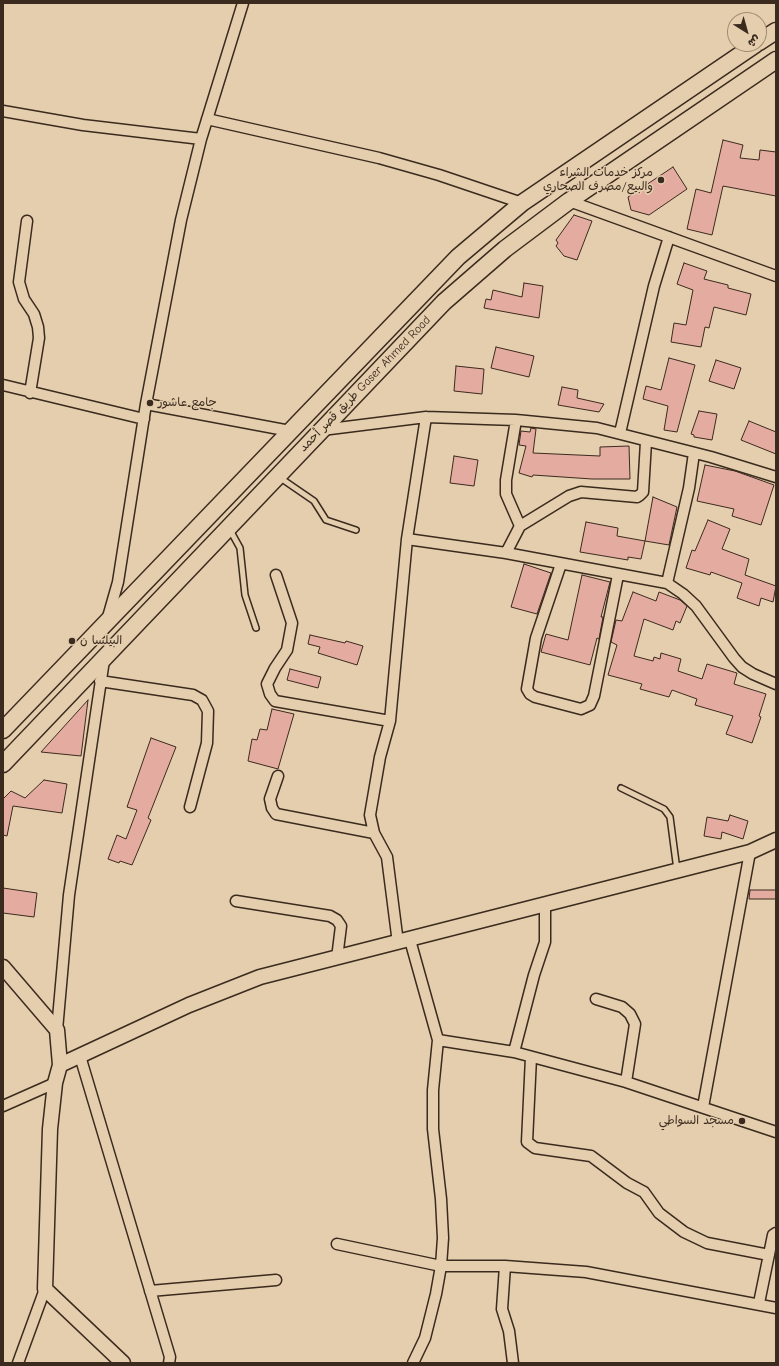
<!DOCTYPE html>
<html>
<head>
<meta charset="utf-8">
<style>
	body { margin:0 }
	#map { position:relative; width:779px; height:1366px; overflow:hidden; background:#e4ceae; font-family:"Comic Neue","Playpen Sans Arabic",sans-serif }
	canvas { display:block }
	.frame { position:absolute; inset:0; border:4px solid #3b2a1e; pointer-events:none }
	.north { position:absolute; left:727px; top:12px; width:40px; height:40px; box-sizing:border-box; background:#e4ceae; border:1px solid #a08c74; border-radius:50%; rotate:143deg; font-size:11px; font-weight:700; line-height:16px; text-align:center; color:#3b2a1e }
	.north::after { content:''; display:block; margin:auto; width:14px; height:18px; background:#3b2a1e; clip-path:polygon(50% 0,100% 100%,50% 72%,0 100%) }
</style>
</head>
<body>
<div id="map">
<canvas width="779" height="1366"></canvas>
<div class="frame"></div>
<div class="north">ش</div>
</div>
<script>
const ctx = document.querySelector('canvas').getContext('2d');
ctx.lineJoin = 'round';
function fillPath(path, color) { ctx.fillStyle = color; ctx.fill(path, 'evenodd'); }
const poly = rows => new Path2D(rows.map(r => 'M' + r).join(''));
function trace(path, color, width, dash) { ctx.strokeStyle = color; ctx.lineWidth = width; ctx.lineCap = dash ? 'butt' : 'round'; ctx.setLineDash(dash || []); ctx.stroke(path); }
function write(font, color, halo, rows, align = 'center') {
  ctx.font = font + ' "Comic Neue","Playpen Sans Arabic",sans-serif'; ctx.lineWidth = 3; ctx.setLineDash([]); ctx.textBaseline = 'middle'; ctx.strokeStyle = halo; ctx.fillStyle = color; for (const [text, x, y, turn = 0] of rows) {
    ctx.save(); ctx.translate(x, y); ctx.rotate((+turn || 0) * Math.PI / 180); ctx.textAlign = isNaN(turn) ? turn : align; if (halo) ctx.strokeText(text, 0, 0); ctx.fillText(text, 0, 0); ctx.restore();
  }
}
const building = poly([
	[723,140,743,145,740,158,759,160,760,150,776,152,776,196,723,186,712,235,687,229,696,189,711,193,723,140],
	[673,167,687,189,649,215,631,210,628,197,673,167],
	[574,215,592,221,577,260,564,256,556,246,558,243,556,240,574,215],
	[684,263,707,271,704,279,728,285,728,288,751,294,746,315,714,307,709,328,705,327,701,347,671,342,674,323,686,325,693,290,677,284,684,263],
	[524,283,543,286,539,318,484,308,486,299,491,300,493,290,522,297,524,283],
	[496,347,534,356,529,377,491,368,496,347],
	[669,358,695,365,677,432,664,430,668,406,643,399,646,386,661,390,669,358],
	[716,360,741,368,734,389,709,381,716,360],
	[456,366,484,369,482,394,454,391,456,366],
	[562,387,578,390,577,398,604,404,599,412,558,405,562,387],
	[699,411,717,414,712,440,694,437,694,435,691,434,699,411],
	[749,421,776,432,776,454,741,440,749,421],
	[531,428,536,429,533,453,600,456,600,447,629,446,630,479,592,479,533,475,532,477,519,473,526,446,519,445,521,431,530,432,531,428],
	[454,456,478,460,474,486,450,483,454,456],
	[705,465,735,471,774,485,761,525,732,516,734,509,697,501,705,465],
	[653,497,677,507,669,545,645,541,653,497],
	[708,520,730,529,722,549,749,559,745,575,776,586,773,602,761,598,759,606,737,598,742,583,711,572,710,575,686,568,692,550,695,551,708,520],
	[586,522,618,528,617,536,645,541,641,559,628,557,628,560,580,552,586,522],
	[524,564,551,573,537,614,511,607,524,564],
	[582,575,610,582,601,617,603,617,599,639,597,638,590,665,541,652,546,634,568,640,582,575],
	[633,592,656,601,659,592,680,600,687,606,680,623,676,621,673,630,644,619,634,656,653,661,654,657,660,659,661,653,681,659,678,671,702,679,707,664,737,673,734,684,766,694,759,716,761,717,752,743,726,734,733,716,695,705,697,699,672,690,669,697,640,689,642,684,608,675,617,645,611,642,616,620,622,621,633,592],
	[310,635,345,643,346,641,363,646,357,665,318,653,320,647,308,644,310,635],
	[290,669,321,677,318,688,287,680,290,669],
	[88,700,81,756,41,752,88,700],
	[272,709,294,714,278,769,248,761,252,739,257,740,260,729,267,730,272,709],
	[151,738,176,747,148,818,151,820,132,865,120,861,119,863,108,859,117,835,126,839,137,810,127,807,151,738],
	[44,780,67,784,62,813,13,806,7,836,3,835,3,799,11,791,25,798,44,780],
	[730,815,748,821,743,839,722,832,721,839,704,836,707,817,728,821,730,815],
	[3,888,37,893,34,917,3,913,3,888],
	[750,890,776,890,776,899,749,899,750,890]
]);
fillPath(building, '#e4aba0');
trace(building, '#3b2a1e', 1);
const lane = poly([
	[279,477,314,501,326,520,356,530],
	[230,530,240,548,245,595,256,628],
	[621,788,664,809,670,817,677,870]
]);
const street = poly([
	[3,111,83,125,201,139],
	[207,119,379,158,439,175,522,203],
	[569,201,776,276],
	[27,221,19,282,24,299,34,314,38,327,39,338,30,393],
	[3,385,144,419],
	[146,404,290,431],
	[516,420,506,480,506,494,520,526],
	[322,430,426,417,516,420,597,428,711,457,776,477],
	[620,433,654,286,669,237],
	[407,539,506,553,667,583,683,594,696,606,734,658,742,667,753,674,776,684],
	[506,553,520,526,569,496,581,492,637,497,640,495,643,492,646,442],
	[561,564,536,638,527,689,530,694,535,697,581,709,590,705,594,696,618,575],
	[276,575,292,623,287,650,275,668,267,684,270,694,275,701,390,721],
	[667,583,689,488,694,453],
	[108,617,118,582,146,404,181,220,201,139,243,3],
	[100,681,193,695,202,700,208,711,207,743,190,807],
	[278,776,270,799,272,808,276,814,374,833],
	[236,901,330,916,337,920,341,926,337,958],
	[410,940,438,1040,433,1090,433,1129,441,1199,443,1238,441,1266,436,1294,425,1338,413,1363],
	[398,943,387,857,374,833,370,815,380,757,390,721,407,539,426,417],
	[596,999,622,1007,630,1014,635,1024,626,1082],
	[57,1030,69,895,104,660],
	[438,1040,514,1052,626,1082,776,1132],
	[514,1052,534,975,545,942,545,905],
	[80,1056,170,1357,169,1363],
	[531,1057,527,1142,535,1148,591,1156,627,1183,644,1192,659,1213,684,1232,707,1243,769,1255],
	[3,1106,55,1083],
	[703,1107,750,852],
	[337,1244,441,1266,505,1266,586,1272,776,1308],
	[505,1266,502,1309,509,1331,513,1363],
	[150,1291,276,1280],
	[759,1303,773,1235,776,1233],
	[18,1363,45,1289]
]);
const secondary = poly([
	[3,967,57,1030,60,1065,55,1083,50,1129,45,1289,123,1363],
	[60,1065,189,1005,260,977,750,852,776,840]
]);
const primary = poly([
	[759,42,776,31],
	[3,730,458,257,522,203,756,44],
	[3,764,444,302,505,249,569,201,776,60]
]);
trace(lane, '#3b2a1e', 8);
trace(street, '#3b2a1e', 13);
trace(secondary, '#3b2a1e', 17);
trace(primary, '#3b2a1e', 19);
trace(lane, '#e4ceae', 5);
trace(street, '#e4ceae', 10);
trace(secondary, '#e4ceae', 14);
trace(primary, '#e4ceae', 16);
for (const [x, y, r, color] of [
	[661,180,4,"#3b2a1e"],
	[150,403,4,"#3b2a1e"],
	[72,641,4,"#3b2a1e"],
	[742,1121,4,"#3b2a1e"]
]) { const dot = new Path2D(); dot.arc(x, y, r, 0, 2 * Math.PI); ctx.fillStyle = color; ctx.fill(dot); trace(dot, '#e4ceae', 1.5); }
write('12px', '#3b2a1e', '#e4ceae', [
	["مركز خدمات الشراء",653,173],
	["والبيع/مصرف الصحاري",653,187],
	["جامع عاشور",158,403,"left"],
	["البيلسا ن",80,641,"left"],
	["مسجد السواطي",734,1121]
], 'right');
write('12px', '#3b2a1e', '#e4ceae', [
	["طريق قصر أحمد Gaser Ahmed Road",365,384,-46]
]);
</script>
</body>
</html>
